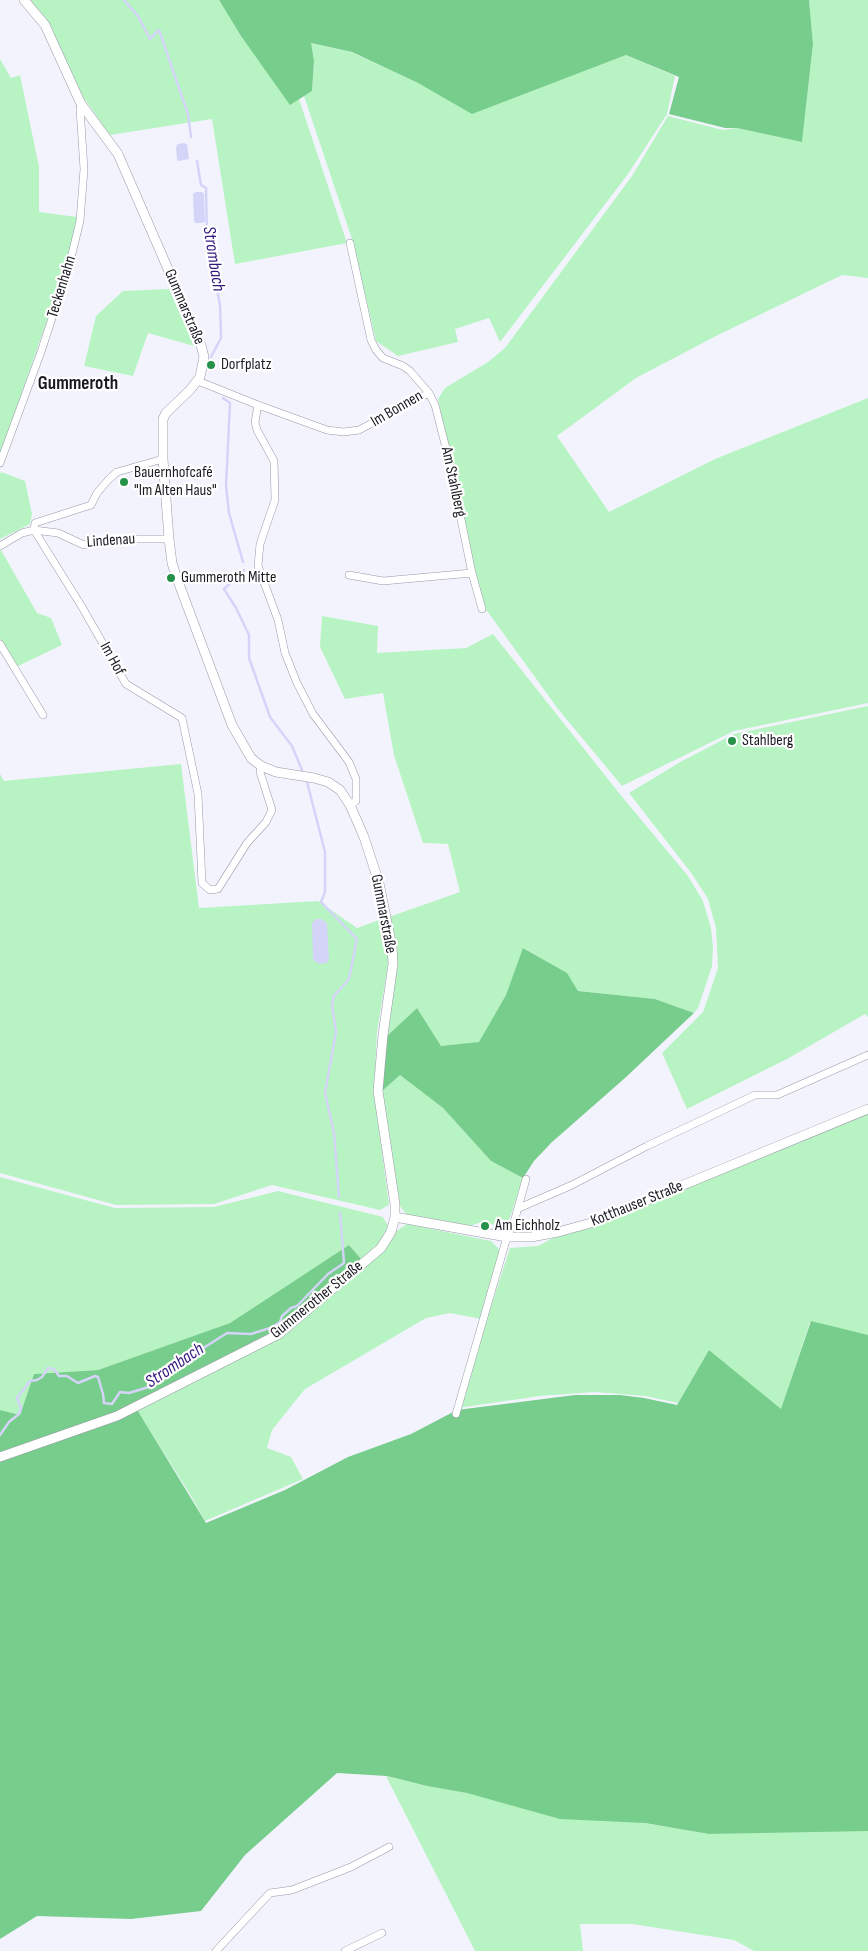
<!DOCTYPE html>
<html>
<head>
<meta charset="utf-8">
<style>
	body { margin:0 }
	canvas { display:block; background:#f3f3fe }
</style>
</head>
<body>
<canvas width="868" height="1951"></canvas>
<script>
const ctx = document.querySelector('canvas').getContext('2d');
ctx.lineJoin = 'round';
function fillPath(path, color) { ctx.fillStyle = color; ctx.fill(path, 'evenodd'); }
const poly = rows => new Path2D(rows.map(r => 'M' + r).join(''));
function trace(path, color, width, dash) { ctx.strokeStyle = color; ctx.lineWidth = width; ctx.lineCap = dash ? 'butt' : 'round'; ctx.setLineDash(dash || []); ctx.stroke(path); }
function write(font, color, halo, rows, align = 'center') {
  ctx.font = font + ' "Sofia Sans Condensed",sans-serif'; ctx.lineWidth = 4.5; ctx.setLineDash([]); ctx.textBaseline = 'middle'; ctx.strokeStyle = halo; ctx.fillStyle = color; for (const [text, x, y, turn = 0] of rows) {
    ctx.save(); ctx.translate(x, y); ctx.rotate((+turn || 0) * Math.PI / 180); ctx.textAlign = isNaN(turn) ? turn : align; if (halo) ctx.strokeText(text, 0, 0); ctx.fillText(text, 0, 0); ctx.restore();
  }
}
fillPath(poly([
	[30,0,219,0,241,36,291,104,299,99,347,243,235,264,212,119,110,135,81,94,47,20],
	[809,0,868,0,868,278,842,275,718,335,636,378,557,436,609,512,715,459,868,398,868,703,734,731,622,786,558,709,485,608,475,573,438,399,445,388,488,362,505,348,632,176,668,116,723,130,737,128,802,142,813,44],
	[310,43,351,52,418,83,472,113,626,55,675,76,667,114,628,174,500,342,489,318,455,329,458,342,398,356,376,341,353,242,304,96,312,91,314,61],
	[0,59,11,78,20,75,39,167,39,212,77,217,66,266,0,455],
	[169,289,194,346,148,333,133,376,84,366,96,316,123,291],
	[1,472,25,481,32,514,30,524,0,539,0,475],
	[1,550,37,613,51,618,62,645,18,666,0,638,0,551],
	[322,616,378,626,377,653,466,648,493,634,619,793,688,876,703,901,711,928,713,947,712,966,698,1008,694,1013,655,999,578,991,566,973,524,948,506,995,479,1043,441,1046,417,1008,387,1036,397,960,389,917,460,892,448,844,423,843,394,755,383,693,345,699,320,647],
	[868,706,868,1017,865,1014,787,1059,687,1109,662,1053,703,1012,718,968,716,928,708,899,692,874,629,793,682,761,734,734],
	[181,764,199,908,318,901,357,928,382,919,389,958,377,1032,374,1091,389,1205,380,1210,272,1185,214,1204,116,1205,0,1173,0,774,4,781],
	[399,1074,443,1108,491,1161,523,1178,507,1226,479,1223,469,1226,407,1215,400,1206,382,1091],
	[868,1114,868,1335,810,1322,781,1410,709,1350,678,1403,645,1396,595,1392,540,1396,458,1408,510,1248,538,1246,553,1238,593,1226],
	[0,1177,115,1208,214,1207,278,1191,383,1217,388,1226,379,1244,361,1259,349,1245,230,1323,98,1370,34,1374,20,1415,0,1410],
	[407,1224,491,1241,501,1251,481,1319,450,1313,426,1318,305,1389,272,1430,267,1448,291,1457,303,1479,205,1521,191,1496,137,1410,281,1337,395,1232],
	[386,1776,427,1786,709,1834,865,1830,868,1831,868,1951,754,1951,734,1940,632,1924,580,1924,583,1951,475,1951]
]), '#b8f4c3');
fillPath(poly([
	[219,0,809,0,813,44,802,142,737,128,725,128,669,114,679,77,626,55,472,114,418,83,352,52,311,43,314,61,312,91,290,105,241,36],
	[523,948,567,973,578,991,655,999,694,1013,625,1078,551,1143,534,1161,523,1178,491,1161,443,1108,400,1075,382,1091,387,1036,417,1008,441,1046,479,1042,506,995],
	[349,1245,361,1259,274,1331,133,1403,206,1523,285,1490,348,1457,411,1434,457,1410,575,1395,620,1395,644,1398,677,1405,709,1350,781,1409,811,1321,868,1335,868,1831,709,1834,645,1823,560,1819,467,1793,427,1786,387,1776,337,1773,245,1855,201,1911,131,1919,37,1916,0,1939,0,1410,20,1415,34,1374,98,1370,230,1323]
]), '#77cd8b');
fillPath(poly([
	[184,143,187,144,189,159,178,161,177,160,176,147,178,144],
	[196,192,202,192,204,194,205,221,203,223,195,223,194,220,193,194],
	[315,919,321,919,327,923,329,958,327,963,319,964,313,960,312,924]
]), '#d4d4f9');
trace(poly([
	[124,0,138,16,150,39,159,30,188,114,191,137],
	[197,161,201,185,206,188,207,238,220,305,221,338,211,357],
	[223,398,230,403,226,486,229,513,243,562],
	[244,570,224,589,236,608,249,635,249,658,270,717,292,746,302,770],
	[307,782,325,852,325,892,321,902,357,939,349,979,334,996,332,1005,336,1032,325,1093,334,1133,339,1197],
	[0,1435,9,1422,19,1414,21,1408,17,1398,30,1381,37,1380,42,1377,48,1368,54,1369,59,1376,67,1376,78,1383,95,1376,98,1377,103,1394,104,1403,112,1404,120,1392,129,1393,152,1386,170,1367,179,1365,184,1356,205,1347,227,1333,251,1334,270,1328,280,1322,282,1316,291,1308,297,1306,328,1274,344,1263,340,1213]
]), '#d4d4f9', 2.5);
const minor = poly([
	[350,243,371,340,376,350,383,358,403,366,410,371,429,393,435,405,448,456,472,573,482,609],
	[198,381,258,405,327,430,344,432,359,430,429,393],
	[258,405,255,422,257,430,274,461,275,500,260,544,258,566,278,620,285,653,297,683,313,714,349,762,356,779,356,801,350,805],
	[163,459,117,472,109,479,97,493,91,505,35,523,34,530,82,607,126,684,182,718,198,794,202,883,210,890,218,889,247,843,266,822,272,810,260,772,261,766],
	[0,463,41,352,69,266,80,221,84,169,80,109,81,104],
	[0,546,22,533,34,530,58,533,84,545,111,539,169,539],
	[349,575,383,581,472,573],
	[0,644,43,715],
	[519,1208,572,1185,647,1146,755,1095,777,1095,868,1055],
	[456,1414,507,1237,514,1222,526,1179],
	[216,1951,270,1893,292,1890,351,1867,389,1847],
	[345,1951,382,1933]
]);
const tertiary = poly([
	[395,1217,507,1237,531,1237,558,1232,591,1223,868,1109],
	[0,1457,117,1416,279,1334,381,1248,391,1232,395,1217,395,1204,378,1091,383,1035,393,964,392,947,379,883,364,837,350,805,340,790,328,782,314,778,276,772,261,766,251,758,232,725,176,576,172,563,169,539,163,459,163,419,166,413,190,390,200,377,204,357,201,345,118,154,81,104,45,25,24,0]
]);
trace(minor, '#9899a9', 8);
trace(tertiary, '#9899a9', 10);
trace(minor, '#fff', 7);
trace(tertiary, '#fff', 9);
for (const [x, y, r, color] of [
	[211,365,5,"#259149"],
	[124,482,5,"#259149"],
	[171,578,5,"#259149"],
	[732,741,5,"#259149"],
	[485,1226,5,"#259149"]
]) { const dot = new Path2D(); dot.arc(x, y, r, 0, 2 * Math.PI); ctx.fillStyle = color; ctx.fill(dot); trace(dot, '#fff', 2); }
write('16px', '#1b1b21', '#fff', [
	["Teckenhahn",62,287,-73],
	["Gummarstraße",184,307,67],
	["Im Bonnen",397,409,-30],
	["Am Stahlberg",453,482,78],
	["Lindenau",111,541,-4],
	["Im Hof",112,659,61],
	["Gummarstraße",383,914,79],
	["Kotthauser Straße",637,1204,-22],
	["Gummerother Straße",317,1300,-39]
]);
write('16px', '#1b1b21', '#fff', [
	["Dorfplatz",221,365],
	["Bauernhofcafé",134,473],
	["\"Im Alten Haus\"",134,491],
	["Gummeroth Mitte",181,578],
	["Stahlberg",742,741],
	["Am Eichholz",495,1226]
], 'left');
write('italic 18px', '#31187d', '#fff', [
	["Strombach",213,259,81],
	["Strombach",175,1366,-34]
]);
write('bold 19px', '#1b1b21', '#fff', [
	["Gummeroth",78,384]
]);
</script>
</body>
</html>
